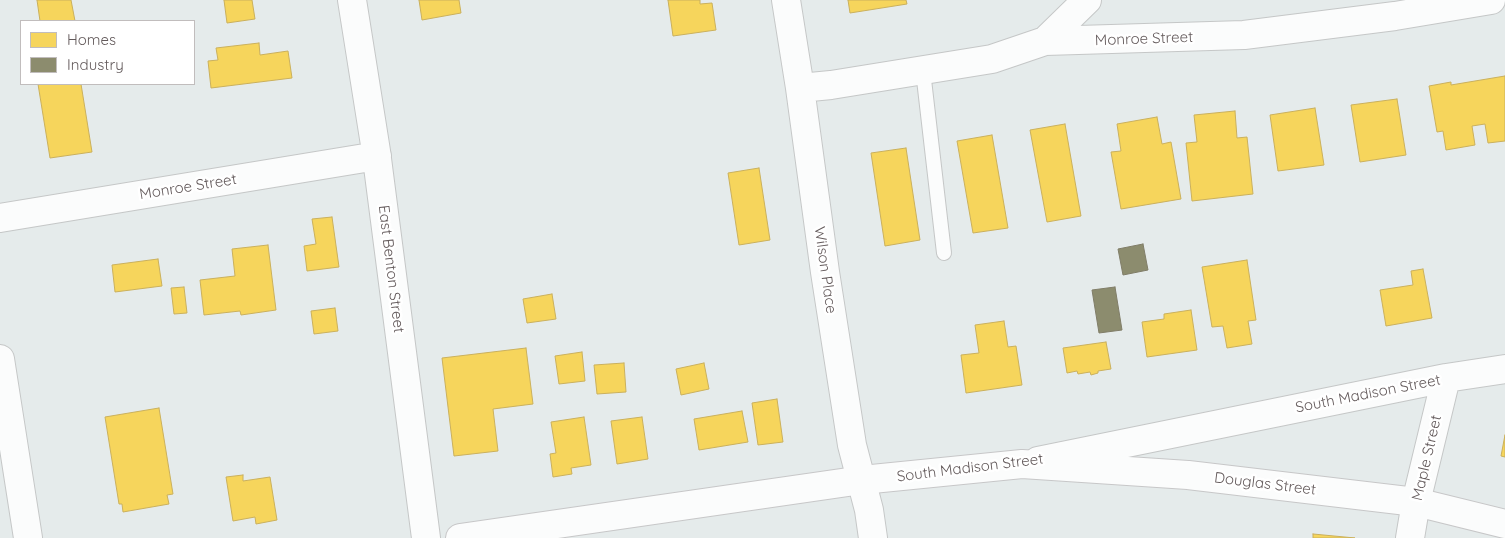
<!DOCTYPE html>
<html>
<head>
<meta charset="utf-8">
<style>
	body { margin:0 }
	#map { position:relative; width:1505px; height:538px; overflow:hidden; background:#e5ebeb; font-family:Quicksand,sans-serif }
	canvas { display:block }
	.legend { position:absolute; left:20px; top:20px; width:175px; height:65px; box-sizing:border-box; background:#fff; border:1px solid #c1bdbd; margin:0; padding:6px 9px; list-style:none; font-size:15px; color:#635a5b }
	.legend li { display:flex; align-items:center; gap:10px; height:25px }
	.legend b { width:25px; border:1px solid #c1bdbd }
</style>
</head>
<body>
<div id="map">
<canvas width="1505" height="538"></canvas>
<ul class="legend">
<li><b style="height:14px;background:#f6d55c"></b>Homes</li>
<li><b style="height:14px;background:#8c8c6e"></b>Industry</li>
</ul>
</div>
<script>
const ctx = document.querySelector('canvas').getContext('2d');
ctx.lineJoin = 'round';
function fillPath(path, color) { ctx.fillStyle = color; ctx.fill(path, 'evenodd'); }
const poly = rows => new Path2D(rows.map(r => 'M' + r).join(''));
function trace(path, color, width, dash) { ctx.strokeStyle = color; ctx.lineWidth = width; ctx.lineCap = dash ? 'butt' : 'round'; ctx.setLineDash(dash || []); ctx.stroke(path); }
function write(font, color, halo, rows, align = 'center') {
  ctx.font = font + ' Quicksand,sans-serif'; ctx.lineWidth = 5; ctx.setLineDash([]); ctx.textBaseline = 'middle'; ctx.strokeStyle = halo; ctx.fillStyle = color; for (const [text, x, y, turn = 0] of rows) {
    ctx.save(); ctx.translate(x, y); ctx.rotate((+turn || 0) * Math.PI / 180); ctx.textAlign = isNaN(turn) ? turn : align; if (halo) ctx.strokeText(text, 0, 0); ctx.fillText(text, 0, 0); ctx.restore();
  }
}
const homes = poly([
	[37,0,71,0,75,21,40,21,37,0],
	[224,0,252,0,255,19,227,23,224,0],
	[419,0,459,0,461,13,422,20,419,0],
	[668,0,700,0,700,4,712,3,716,30,673,36,668,0],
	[848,0,906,0,907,4,850,13,848,0],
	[259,43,260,55,288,51,292,78,211,88,208,61,218,60,216,48,259,43],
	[1505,76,1505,141,1488,143,1485,124,1472,126,1475,145,1446,150,1443,131,1437,132,1429,86,1451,82,1451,85,1505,76],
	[38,84,81,84,92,152,50,158,38,84],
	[1397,99,1406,155,1360,162,1351,105,1397,99],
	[1315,108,1324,165,1278,171,1270,115,1315,108],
	[1235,111,1237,138,1247,137,1253,194,1192,201,1186,143,1197,142,1194,115,1235,111],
	[1157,117,1162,144,1171,142,1181,199,1121,209,1111,152,1121,151,1117,124,1157,117],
	[1065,124,1081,216,1047,222,1030,130,1065,124],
	[992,135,1008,228,973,233,957,141,992,135],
	[906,148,920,240,885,246,871,153,906,148],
	[759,168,770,240,739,245,728,173,759,168],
	[332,217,339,267,307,271,304,246,316,244,312,219,332,217],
	[268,245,276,310,241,315,240,311,204,315,200,280,235,276,232,249,268,245],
	[158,259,162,286,115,292,112,265,158,259],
	[1247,260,1256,320,1248,321,1252,344,1227,348,1223,326,1212,327,1202,267,1247,260],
	[1423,269,1432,318,1386,326,1380,290,1413,285,1411,271,1423,269],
	[184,287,187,313,174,314,171,288,184,287],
	[552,294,556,319,527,323,523,299,552,294],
	[335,308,338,331,314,334,311,311,335,308],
	[1191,310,1197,350,1147,357,1142,322,1164,319,1164,314,1191,310],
	[1004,321,1008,347,1016,346,1022,385,966,393,961,355,979,353,975,325,1004,321],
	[1106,342,1111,369,1098,371,1098,373,1091,375,1090,372,1078,374,1077,371,1067,373,1063,348,1106,342],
	[526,348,533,404,493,409,498,451,454,456,442,358,526,348],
	[582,352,585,381,559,384,555,356,582,352],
	[624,363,626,392,597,394,594,365,624,363],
	[704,363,709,389,681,395,676,369,704,363],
	[777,399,783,442,758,445,752,403,777,399],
	[159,408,173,494,167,495,169,504,123,512,122,504,119,504,105,417,159,408],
	[742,411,748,442,699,450,694,419,742,411],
	[584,417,591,465,571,468,572,474,553,477,550,454,556,453,551,422,584,417],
	[642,417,648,459,617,464,611,421,642,417],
	[1505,435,1505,457,1501,456,1505,435],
	[243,475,243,481,270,477,277,520,256,524,255,517,233,521,226,477,243,475],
	[1313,534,1355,538,1313,538,1313,534]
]);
fillPath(homes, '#f6d55c');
trace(homes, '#cab05c', 1);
const industry = poly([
	[1143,244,1148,270,1123,275,1118,249,1143,244],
	[1115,287,1122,330,1099,333,1092,290,1115,287]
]);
fillPath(industry, '#8c8c6e');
trace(industry, '#807d68', 1);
const lane = poly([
	[923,71,944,253]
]);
const street = poly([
	[352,0,376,151,426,538],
	[786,0,800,88,825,272,852,445,869,510,873,538],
	[1045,41,1087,0],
	[800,88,831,85,992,59,1045,41,1244,35,1395,16,1491,0],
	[0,218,377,156],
	[0,359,28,538],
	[1038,461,1446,378,1505,369],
	[1410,538,1416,502,1446,378]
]);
const secondary = poly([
	[460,538,862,480,1022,464,1188,475,1416,502,1505,524]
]);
trace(lane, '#c5c7c7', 16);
trace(street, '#c5c7c7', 30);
trace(secondary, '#c7c7c8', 30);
trace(lane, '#fbfcfc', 14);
trace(street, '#fbfcfc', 28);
trace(secondary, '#fbfcfc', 28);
write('15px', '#635a5b', '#fff', [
	["Monroe Street",1144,39,-2],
	["Monroe Street",188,187,-9],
	["East Benton Street",391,269,83],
	["Wilson Place",825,270,82],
	["South Madison Street",1368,394,-11],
	["Maple Street",1427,458,-77],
	["South Madison Street",970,468,-7],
	["Douglas Street",1265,484,7]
]);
</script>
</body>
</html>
